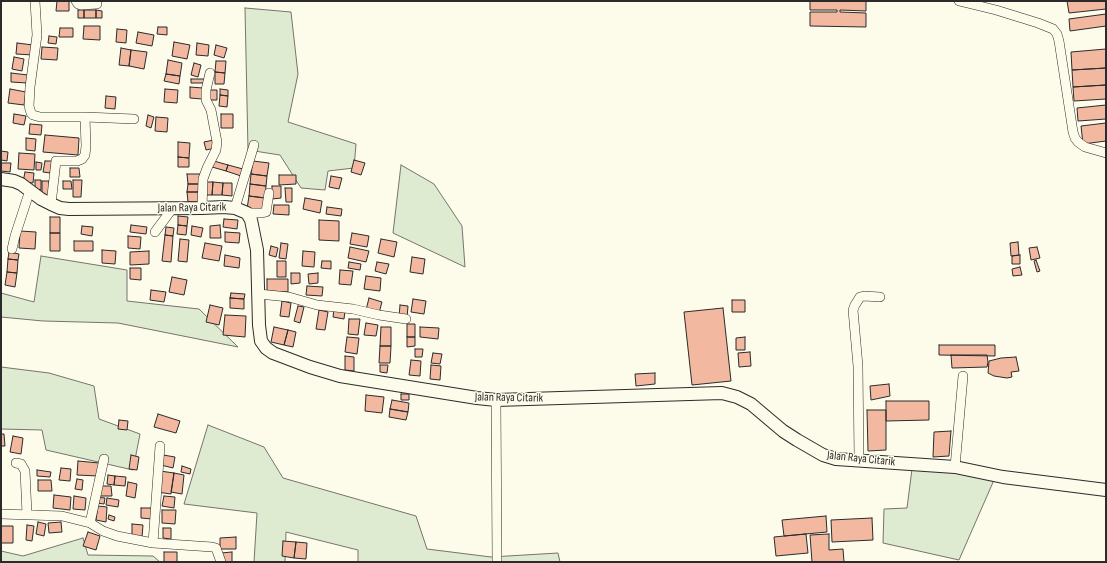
<!DOCTYPE html>
<html>
<head>
<meta charset="utf-8">
<style>
	body { margin:0 }
	#map { position:relative; width:1107px; height:563px; overflow:hidden; background:#fdfbea; font-family:"Sofia Sans Condensed",sans-serif }
	canvas { display:block }
	.frame { position:absolute; inset:0; border:2px solid #2b2b2b; pointer-events:none }
</style>
</head>
<body>
<div id="map">
<canvas width="1107" height="563"></canvas>
<div class="frame"></div>
</div>
<script>
const ctx = document.querySelector('canvas').getContext('2d');
ctx.lineJoin = 'round';
function fillPath(path, color) { ctx.fillStyle = color; ctx.fill(path, 'evenodd'); }
const poly = rows => new Path2D(rows.map(r => 'M' + r).join(''));
function trace(path, color, width, dash) { ctx.strokeStyle = color; ctx.lineWidth = width; ctx.lineCap = dash ? 'butt' : 'round'; ctx.setLineDash(dash || []); ctx.stroke(path); }
function write(font, color, halo, rows, align = 'center') {
  ctx.font = font + ' "Sofia Sans Condensed",sans-serif'; ctx.lineWidth = 3; ctx.setLineDash([]); ctx.textBaseline = 'middle'; ctx.strokeStyle = halo; ctx.fillStyle = color; for (const [text, x, y, turn = 0] of rows) {
    ctx.save(); ctx.translate(x, y); ctx.rotate((+turn || 0) * Math.PI / 180); ctx.textAlign = isNaN(turn) ? turn : align; if (halo) ctx.strokeText(text, 0, 0); ctx.fillText(text, 0, 0); ctx.restore();
  }
}
const green = poly([
	[245,8,291,12,298,74,288,122,356,144,354,168,328,171,325,190,301,188,280,155,248,150,245,8],
	[401,165,434,184,462,226,465,267,393,233,401,165],
	[41,256,127,270,127,301,199,309,238,347,118,323,43,321,1,317,1,293,34,302,41,256],
	[1,367,49,373,94,386,99,419,140,434,133,470,46,450,42,430,1,429,1,367],
	[208,425,264,447,283,478,416,516,427,549,491,557,558,553,560,562,358,562,358,550,286,532,285,562,254,562,257,513,184,504,208,425],
	[962,466,994,480,959,560,883,543,884,509,907,508,912,469,962,466],
	[83,538,88,555,153,556,160,562,1,562,1,551,23,556,83,538]
]);
fillPath(green, '#deebd1');
trace(green, '#74746e', 1);
const building = poly([
	[57,1,69,1,69,11,56,11,57,1],
	[810,1,866,1,866,11,840,10,840,12,866,13,866,27,810,26,810,12,837,12,837,10,810,10,810,1],
	[1067,1,1106,1,1106,9,1069,13,1067,1],
	[78,10,84,10,84,18,78,18,78,10],
	[84,10,96,10,96,18,84,18,84,10],
	[96,10,102,11,102,18,96,18,96,10],
	[1106,14,1106,26,1070,31,1069,19,1106,14],
	[84,26,100,26,100,40,83,39,84,26],
	[158,27,167,27,167,35,157,34,158,27],
	[60,28,73,28,73,37,59,37,60,28],
	[117,29,127,30,126,43,116,42,117,29],
	[138,32,154,35,152,46,136,43,138,32],
	[49,36,57,37,56,44,48,43,49,36],
	[174,42,190,45,187,59,172,56,174,42],
	[17,43,33,45,33,55,16,54,17,43],
	[197,43,209,45,208,56,196,55,197,43],
	[216,45,227,48,224,58,214,55,216,45],
	[42,47,58,48,57,60,41,59,42,47],
	[121,48,131,50,129,66,119,65,121,48],
	[1106,49,1106,68,1072,70,1071,52,1106,49],
	[131,50,147,52,144,69,129,66,131,50],
	[14,57,24,59,22,71,12,69,14,57],
	[168,60,182,63,180,76,166,74,168,60],
	[216,61,226,61,225,73,215,72,216,61],
	[194,63,201,65,198,77,191,75,194,63],
	[1106,68,1106,85,1073,87,1072,70,1106,68],
	[215,72,225,73,224,84,215,84,215,72],
	[11,73,28,75,27,83,11,82,11,73],
	[166,74,180,76,179,84,164,81,166,74],
	[191,79,206,79,206,83,191,83,191,79],
	[1106,85,1106,99,1074,101,1073,87,1106,85],
	[190,87,203,88,202,99,190,98,190,87],
	[10,89,26,92,24,105,8,103,10,89],
	[165,89,178,90,177,103,164,102,165,89],
	[220,89,228,90,228,96,220,95,220,89],
	[207,90,217,90,217,100,207,100,207,90],
	[220,95,228,96,227,107,219,106,220,95],
	[106,96,116,97,115,109,105,108,106,96],
	[1106,105,1106,119,1078,121,1077,108,1106,105],
	[14,114,26,116,24,125,13,123,14,114],
	[221,114,233,114,233,128,221,128,221,114],
	[148,115,154,117,151,128,146,126,148,115],
	[156,117,168,118,167,132,155,131,156,117],
	[1106,123,1106,141,1083,144,1081,126,1106,123],
	[30,124,42,125,41,135,29,134,30,124],
	[45,135,79,138,78,155,43,152,45,135],
	[26,138,36,139,35,151,26,150,26,138],
	[214,140,215,148,206,150,204,142,214,140],
	[178,142,190,143,189,158,178,157,178,142],
	[1,151,8,152,7,161,1,160,1,151],
	[19,153,35,154,34,170,18,169,19,153],
	[178,157,189,158,189,167,178,167,178,157],
	[354,160,365,163,361,175,351,172,354,160],
	[45,161,52,161,50,173,43,172,45,161],
	[214,161,228,165,226,171,212,167,214,161],
	[253,161,269,163,267,176,251,174,253,161],
	[36,162,42,163,41,170,36,170,36,162],
	[1,163,11,163,10,172,1,171,1,163],
	[228,165,243,169,241,176,226,171,228,165],
	[70,168,79,168,80,177,70,177,70,168],
	[25,172,34,173,33,183,23,182,25,172],
	[187,174,200,174,200,184,188,184,187,174],
	[251,174,267,176,266,186,250,184,251,174],
	[279,175,296,175,296,184,279,185,279,175],
	[331,176,342,178,339,189,329,187,331,176],
	[35,180,41,180,41,190,35,189,35,180],
	[73,180,82,180,81,197,73,197,73,180],
	[42,181,49,181,49,195,42,195,42,181],
	[63,181,71,181,72,189,63,189,63,181],
	[205,182,213,182,212,195,204,195,205,182],
	[213,182,223,183,222,195,212,195,213,182],
	[223,183,232,183,232,196,222,195,223,183],
	[188,184,200,184,200,192,187,192,188,184],
	[250,184,266,186,265,198,249,196,250,184],
	[272,186,281,186,281,198,272,199,272,186],
	[285,188,292,188,292,202,286,202,285,188],
	[187,192,200,192,200,202,188,202,187,192],
	[249,196,265,198,263,211,247,209,249,196],
	[305,198,322,201,320,213,303,209,305,198],
	[274,205,289,205,289,215,273,214,274,205],
	[327,207,342,209,341,216,326,214,327,207],
	[178,216,188,217,187,226,178,225,178,216],
	[50,217,60,217,60,233,50,233,50,217],
	[224,219,238,220,237,229,223,227,224,219],
	[319,220,339,221,339,241,319,240,319,220],
	[131,225,147,227,146,234,130,232,131,225],
	[178,225,187,226,186,235,177,234,178,225],
	[220,225,221,238,210,238,210,226,220,225],
	[82,226,93,227,92,236,81,234,82,226],
	[192,226,203,228,201,237,191,235,192,226],
	[166,227,174,228,173,236,165,235,166,227],
	[20,231,36,232,35,249,19,248,20,231],
	[225,232,240,233,239,243,225,242,225,232],
	[50,233,60,233,60,251,50,251,50,233],
	[352,233,369,236,367,247,350,244,352,233],
	[165,235,173,236,171,262,162,261,165,235],
	[128,236,141,237,140,249,128,248,128,236],
	[180,239,189,240,187,262,178,261,180,239],
	[381,239,397,242,394,257,378,253,381,239],
	[74,241,93,241,93,251,74,251,74,241],
	[1018,242,1019,255,1011,256,1010,243,1018,242],
	[205,243,222,246,219,261,202,258,205,243],
	[281,243,288,244,286,259,279,258,281,243],
	[271,246,278,248,276,257,269,255,271,246],
	[350,247,369,251,366,262,348,258,350,247],
	[1037,247,1040,258,1031,260,1029,248,1037,247],
	[102,250,116,251,115,264,102,263,102,250],
	[149,251,149,264,130,265,130,252,149,251],
	[303,251,315,252,314,267,302,266,303,251],
	[9,252,19,254,18,260,8,259,9,252],
	[225,255,240,258,239,268,224,266,225,255],
	[1020,255,1020,264,1012,264,1012,256,1020,255],
	[412,257,425,259,423,274,410,272,412,257],
	[8,259,18,260,17,273,7,272,8,259],
	[1036,260,1040,271,1037,272,1034,261,1036,260],
	[277,261,286,261,286,277,277,277,277,261],
	[322,261,331,261,331,269,321,268,322,261],
	[349,262,361,264,360,270,348,268,349,262],
	[377,262,389,264,386,274,375,271,377,262],
	[1020,267,1022,275,1013,276,1012,269,1020,267],
	[130,268,141,268,141,280,130,279,130,268],
	[340,270,353,271,351,285,339,284,340,270],
	[7,272,17,273,15,287,5,285,7,272],
	[291,273,300,273,300,283,291,284,291,273],
	[318,273,318,283,309,284,308,274,318,273],
	[366,276,381,278,380,291,364,289,366,276],
	[172,277,187,280,184,295,169,292,172,277],
	[267,279,288,279,288,292,267,291,267,279],
	[307,286,323,287,322,296,306,295,307,286],
	[151,290,166,292,164,302,150,300,151,290],
	[231,293,245,294,244,299,230,298,231,293],
	[230,298,244,299,244,309,230,308,230,298],
	[369,298,382,302,379,313,366,310,369,298],
	[413,299,426,301,424,314,411,312,413,299],
	[732,300,745,300,745,312,732,312,732,300],
	[282,301,291,303,289,317,280,316,282,301],
	[210,305,223,308,219,325,206,322,210,305],
	[400,305,408,306,407,318,399,317,400,305],
	[298,306,304,307,300,323,294,321,298,306],
	[723,308,731,381,692,385,684,312,723,308],
	[334,309,345,311,344,319,333,317,334,309],
	[319,310,328,312,325,330,316,329,319,310],
	[225,315,246,316,245,337,223,335,225,315],
	[349,319,360,319,358,335,348,334,349,319],
	[366,323,378,325,376,336,364,335,366,323],
	[407,324,415,324,415,337,407,337,407,324],
	[274,327,288,330,284,345,271,342,274,327],
	[381,327,391,327,391,346,380,346,381,327],
	[420,327,439,328,438,339,420,337,420,327],
	[288,330,296,332,293,347,284,345,288,330],
	[347,337,359,338,357,354,345,352,347,337],
	[407,337,415,337,415,346,407,347,407,337],
	[745,337,745,350,736,350,736,338,745,337],
	[939,345,995,345,995,356,939,355,939,345],
	[380,346,391,346,390,363,379,363,380,346],
	[415,349,423,349,422,357,415,357,415,349],
	[750,352,751,366,739,367,738,353,750,352],
	[433,353,442,354,440,364,431,363,433,353],
	[951,355,987,355,988,362,987,367,952,368,951,355],
	[345,356,354,357,354,371,345,370,345,356],
	[1016,357,1019,371,1011,372,1012,377,1007,378,994,376,988,373,989,361,1001,358,1016,357],
	[411,360,421,361,420,376,409,375,411,360],
	[380,365,388,365,387,373,380,372,380,365],
	[431,365,441,366,440,380,430,379,431,365],
	[655,373,655,384,636,386,635,374,655,373],
	[889,384,890,396,871,400,870,386,889,384],
	[401,394,409,394,409,400,401,400,401,394],
	[366,395,384,397,382,413,365,411,366,395],
	[392,400,409,403,408,412,390,409,392,400],
	[886,401,929,401,929,420,886,421,886,401],
	[390,409,408,412,406,420,389,417,390,409],
	[867,410,886,410,886,450,868,451,867,410],
	[158,414,180,421,176,433,154,427,158,414],
	[119,420,128,421,127,430,118,429,119,420],
	[951,431,949,456,933,457,934,432,951,431],
	[1,434,4,434,5,446,1,446,1,434],
	[13,436,23,438,21,454,10,452,13,436],
	[131,455,139,457,137,470,129,469,131,455],
	[163,455,175,457,173,468,161,465,163,455],
	[78,461,99,463,98,476,77,475,78,461],
	[182,466,191,469,190,474,181,472,182,466],
	[61,468,71,469,70,481,59,480,61,468],
	[37,470,51,472,50,477,37,476,37,470],
	[160,471,174,473,171,494,157,492,160,471],
	[174,473,184,475,182,494,171,492,174,473],
	[108,475,115,476,114,485,107,484,108,475],
	[115,476,126,477,125,486,114,485,115,476],
	[77,479,83,480,82,490,75,489,77,479],
	[38,480,51,480,52,491,38,491,38,480],
	[128,482,137,484,135,498,126,496,128,482],
	[99,486,111,486,112,496,100,496,99,486],
	[54,495,71,497,70,510,53,508,54,495],
	[74,496,86,498,85,510,73,509,74,496],
	[164,496,175,497,174,508,162,506,164,496],
	[97,497,105,498,104,504,96,503,97,497],
	[107,498,119,500,118,507,106,505,107,498],
	[98,506,107,507,106,522,96,520,98,506],
	[141,508,152,508,152,519,141,518,141,508],
	[162,510,176,510,175,524,162,523,162,510],
	[109,515,115,517,114,521,108,519,109,515],
	[826,516,827,532,784,536,782,520,826,516],
	[872,518,873,540,832,542,831,520,872,518],
	[38,522,46,524,44,536,36,534,38,522],
	[61,522,62,532,49,533,48,523,61,522],
	[132,524,143,525,142,537,132,536,132,524],
	[27,525,34,526,32,541,26,540,27,525],
	[1,526,13,526,13,543,1,543,1,526],
	[163,528,171,528,171,539,163,538,163,528],
	[88,532,100,536,96,550,83,546,88,532],
	[806,534,808,553,776,556,774,537,806,534],
	[829,534,829,550,843,549,844,562,812,562,810,535,829,534],
	[236,537,236,549,220,549,220,538,236,537],
	[283,541,296,542,294,558,282,556,283,541],
	[296,542,307,543,306,559,294,558,296,542],
	[164,552,177,552,177,562,164,562,164,552],
	[232,552,232,562,222,562,221,553,232,552]
]);
fillPath(building, '#f2b8a0');
trace(building, '#2b2b2b', 1);
const street = poly([
	[35,1,37,35,30,87,29,106,31,113,33,115,40,117,85,117,134,119],
	[76,1,78,4,81,5,97,4],
	[959,1,996,10,1038,23,1053,29,1057,34,1059,41,1073,132,1075,138,1078,142,1085,147,1106,153],
	[51,204,56,161,77,161,82,159,85,155,86,146,85,117],
	[202,208,203,179,207,168,216,150,217,142,211,110,206,100,206,90,210,73],
	[235,208,254,145],
	[247,213,262,213,266,212,269,193],
	[155,232,172,209],
	[12,249,15,236,30,190],
	[258,294,289,297,317,305,353,309,379,315,406,319],
	[496,400,497,562],
	[859,460,858,366,853,310,855,305,860,297,864,296,880,297],
	[16,463,21,464,25,471,27,514],
	[955,467,963,376],
	[1,514,62,516,90,523,103,531,117,536,153,543,212,547,216,548,221,562],
	[90,523,104,459],
	[153,543,160,446]
]);
const secondary = poly([
	[1,179,14,181,21,184,41,199,51,204,60,208,69,209,202,208,224,207,235,208,247,213,251,220,257,250,259,325,261,341,266,348,273,353,310,367,340,376,477,398,496,400,722,393,737,397,751,404,783,431,797,440,823,455,836,459,955,467,1003,477,1106,490]
]);
trace(street, '#2b2b2b', 10);
trace(secondary, '#2b2b2b', 14);
trace(street, '#fdfbea', 9);
trace(secondary, '#fdfbea', 12);
write('12px', '#2b2b2b', '#fdfbea', [
	["Jalan Raya Citarik",192,208,-1],
	["Jalan Raya Citarik",509,398,1],
	["Jalan Raya Citarik",861,459,6]
]);
</script>
</body>
</html>
